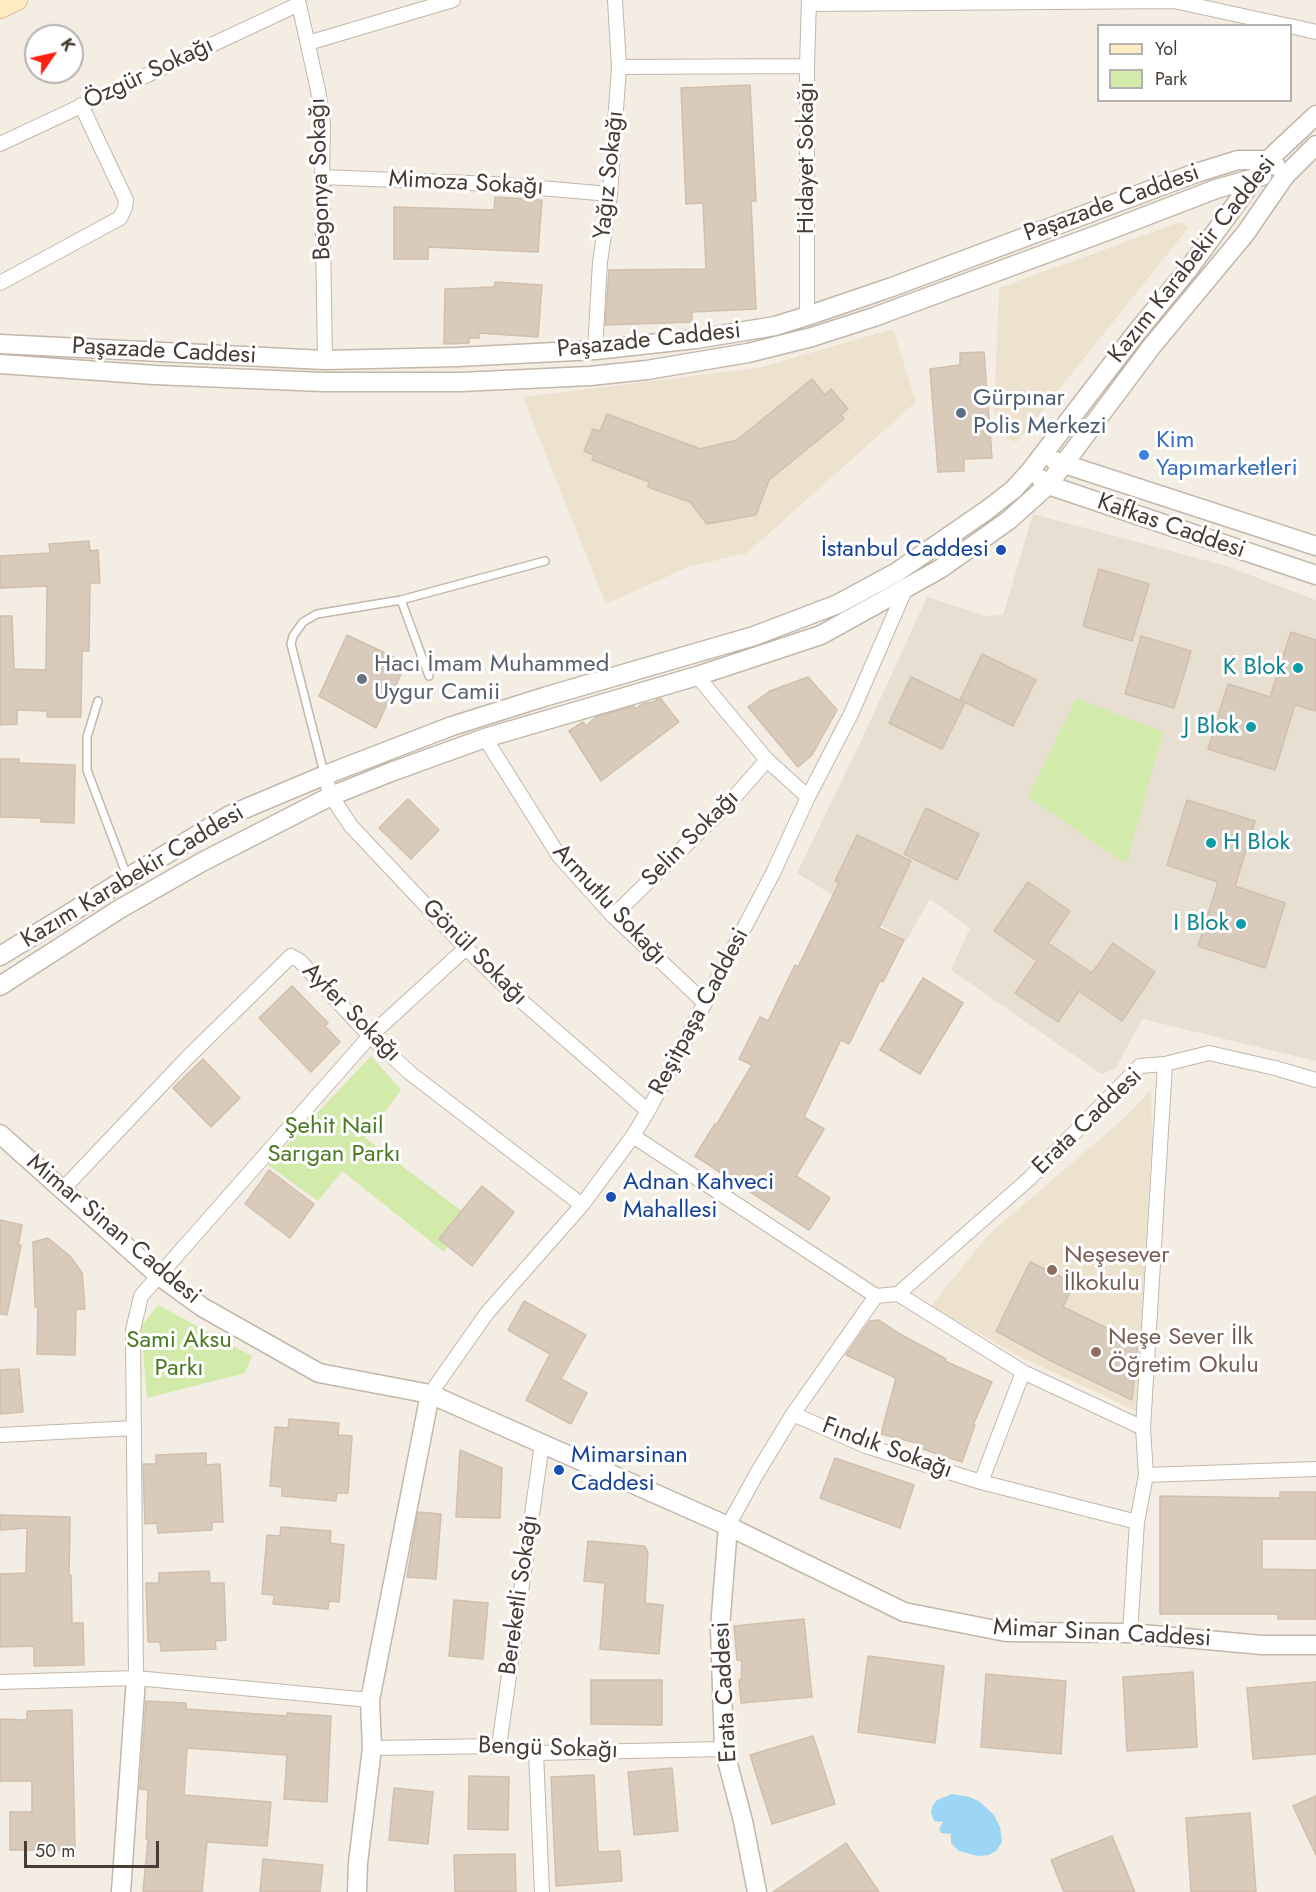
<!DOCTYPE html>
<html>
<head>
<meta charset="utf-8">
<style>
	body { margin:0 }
	#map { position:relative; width:1316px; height:1892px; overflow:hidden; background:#f3ede4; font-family:Jost,sans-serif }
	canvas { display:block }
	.legend { position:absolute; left:1097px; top:24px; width:195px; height:78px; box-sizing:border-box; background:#fff; border:2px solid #b5b1ae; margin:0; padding:8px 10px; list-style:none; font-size:18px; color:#453d34 }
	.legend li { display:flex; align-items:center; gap:12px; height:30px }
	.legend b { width:30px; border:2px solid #b5b1ae }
	.north { position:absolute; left:24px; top:24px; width:60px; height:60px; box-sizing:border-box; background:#fff; border:2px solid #b5b1ae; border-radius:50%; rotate:56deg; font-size:16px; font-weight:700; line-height:24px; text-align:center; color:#453d34 }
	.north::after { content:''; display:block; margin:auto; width:21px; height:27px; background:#ff210f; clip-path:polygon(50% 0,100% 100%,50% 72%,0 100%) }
	.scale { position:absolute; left:24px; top:1841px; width:135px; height:27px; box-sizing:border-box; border:3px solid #453d34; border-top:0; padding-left:8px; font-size:18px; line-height:21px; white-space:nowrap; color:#453d34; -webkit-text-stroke:4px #fff; paint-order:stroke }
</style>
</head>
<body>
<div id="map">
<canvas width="1316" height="1892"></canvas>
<ul class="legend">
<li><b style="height:8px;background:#ffecc2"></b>Yol</li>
<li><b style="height:16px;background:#d2eaaa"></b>Park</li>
</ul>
<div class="north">K</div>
<div class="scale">50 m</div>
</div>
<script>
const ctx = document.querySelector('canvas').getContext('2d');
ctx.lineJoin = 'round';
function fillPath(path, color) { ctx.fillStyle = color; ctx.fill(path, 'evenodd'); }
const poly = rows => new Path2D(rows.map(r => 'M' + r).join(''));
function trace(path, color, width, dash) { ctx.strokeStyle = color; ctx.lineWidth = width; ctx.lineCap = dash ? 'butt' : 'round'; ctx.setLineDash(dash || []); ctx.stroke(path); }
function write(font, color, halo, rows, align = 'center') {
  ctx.font = font + ' Jost,sans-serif'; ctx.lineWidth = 6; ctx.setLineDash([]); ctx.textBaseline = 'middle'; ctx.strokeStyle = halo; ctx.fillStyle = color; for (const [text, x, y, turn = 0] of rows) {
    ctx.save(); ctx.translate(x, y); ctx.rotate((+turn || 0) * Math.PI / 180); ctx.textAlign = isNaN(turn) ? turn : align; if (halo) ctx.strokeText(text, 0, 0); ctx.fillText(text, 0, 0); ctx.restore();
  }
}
fillPath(poly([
	[1033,514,1226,566,1316,600,1316,1061,1142,1019,1116,1068,1101,1074,951,970,970,928,930,899,906,941,797,873,861,741,927,597,986,616,1003,615]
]), '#e7dfd2');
fillPath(poly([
	[1180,222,1189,227,1017,442,1007,439,994,411,999,288],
	[893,329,916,402,747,553,688,567,606,604,523,397,758,368],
	[1151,1090,1152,1136,1136,1411,1017,1355,931,1306,988,1235,1121,1121]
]), '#ede2cd');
fillPath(poly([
	[1076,698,1163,732,1126,864,1028,797],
	[371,1056,401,1090,365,1138,467,1215,444,1252,342,1171,318,1201,268,1165],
	[158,1305,252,1356,245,1373,147,1398,141,1327]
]), '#d2eaaa');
fillPath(poly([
	[952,1794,970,1797,980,1802,994,1815,1000,1827,1002,1842,996,1851,989,1855,978,1856,959,1851,951,1843,951,1834,941,1833,939,1829,943,1822,934,1821,931,1812,933,1805,937,1800]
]), '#9cd6f4');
const building = poly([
	[750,85,756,201,751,201,756,309,692,312,692,322,605,325,609,270,706,269,703,203,686,204,681,88,750,85],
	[495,197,542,200,538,252,428,247,428,259,394,259,394,207,494,210,495,197],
	[495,282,542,285,538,337,479,333,479,338,469,338,469,343,444,344,445,289,494,287,495,282],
	[984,352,992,458,964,459,964,471,938,472,930,369,960,365,960,353,984,352],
	[812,379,825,395,831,389,848,409,841,415,844,419,769,480,756,515,707,524,690,502,648,487,649,482,592,460,594,455,584,451,593,429,600,431,607,414,700,449,737,440,812,379],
	[89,541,90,551,98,550,100,583,90,583,89,651,82,651,81,717,47,717,47,711,17,710,17,724,0,725,0,616,12,616,14,669,46,670,47,586,0,588,0,556,50,553,49,544,89,541],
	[1099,569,1149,584,1132,641,1083,626,1099,569],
	[1291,632,1316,640,1316,711,1295,705,1275,770,1208,749,1228,684,1270,697,1291,632],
	[347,635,406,663,376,728,319,696,347,635],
	[1141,636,1191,651,1174,708,1125,694,1141,636],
	[982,654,1036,680,1013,726,960,700,982,654],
	[808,677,837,710,812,755,798,767,748,707,770,691,808,677],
	[911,677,965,703,942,749,889,723,911,677],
	[660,698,679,722,601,781,569,731,583,722,586,726,596,717,634,706,635,709,642,704,653,702,660,698],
	[0,759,19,759,19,763,75,765,74,823,41,822,41,818,0,817,0,759],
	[408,799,439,830,411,859,379,828,408,799],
	[1187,800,1255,821,1235,886,1285,903,1265,968,1198,946,1218,882,1167,865,1187,800],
	[926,808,979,834,957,880,904,854,926,808],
	[857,835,911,861,879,928,904,940,883,982,880,981,849,1044,841,1040,804,1117,824,1129,796,1176,830,1198,809,1230,695,1156,715,1124,717,1124,752,1065,739,1059,760,1017,768,1021,795,965,798,967,839,883,835,881,857,835],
	[1028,882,1070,911,1048,943,1092,973,1113,943,1155,972,1122,1021,1079,991,1058,1022,1015,993,1037,961,994,931,1028,882],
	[923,978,963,1003,920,1074,880,1050,923,978],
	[292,986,328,1023,325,1026,340,1042,311,1072,259,1018,292,986],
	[203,1059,240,1098,211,1127,173,1088,203,1059],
	[269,1170,314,1204,290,1238,245,1204,269,1170],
	[482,1186,514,1212,472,1266,439,1239,482,1186],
	[0,1220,22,1225,18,1246,21,1245,7,1315,0,1314,0,1220],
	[48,1238,70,1256,82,1273,85,1309,76,1309,75,1355,37,1354,38,1307,35,1307,33,1242,48,1238],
	[1030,1262,1074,1283,1063,1307,1138,1343,1132,1400,1051,1361,996,1331,1030,1262],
	[524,1301,586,1335,561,1379,587,1393,571,1424,526,1400,550,1354,508,1330,524,1301],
	[879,1320,900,1334,946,1359,945,1361,992,1382,973,1425,975,1425,962,1462,923,1449,925,1445,881,1434,896,1378,846,1355,870,1321,879,1320],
	[19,1369,23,1412,0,1414,0,1370,19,1369],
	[289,1419,339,1423,338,1435,352,1436,348,1493,337,1493,336,1501,282,1496,282,1487,270,1486,275,1427,288,1428,289,1419],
	[460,1450,502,1468,500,1518,456,1517,460,1450],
	[206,1453,206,1465,220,1464,223,1522,212,1522,212,1530,158,1533,157,1523,145,1524,143,1464,156,1464,156,1455,206,1453],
	[835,1458,914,1485,900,1528,820,1498,835,1458],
	[1280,1492,1316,1492,1316,1539,1262,1539,1262,1569,1316,1570,1316,1619,1278,1619,1278,1614,1160,1614,1160,1496,1280,1498,1280,1492],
	[418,1512,441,1514,436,1579,407,1577,418,1512],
	[0,1515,70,1517,69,1576,71,1575,72,1623,83,1623,84,1665,34,1666,34,1646,0,1647,0,1574,26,1573,27,1528,0,1530,0,1515],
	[281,1527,331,1531,330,1543,344,1545,339,1602,329,1601,328,1609,273,1604,274,1595,262,1594,267,1535,280,1536,281,1527],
	[588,1541,644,1546,648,1552,645,1603,663,1605,659,1654,600,1649,605,1583,584,1581,588,1541],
	[209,1571,210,1583,224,1583,226,1640,215,1641,216,1649,161,1651,160,1642,148,1642,146,1583,159,1583,159,1573,209,1571],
	[454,1600,488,1603,483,1659,449,1656,454,1600],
	[804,1619,812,1697,741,1703,739,1680,741,1680,742,1661,737,1660,734,1626,804,1619],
	[868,1656,944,1666,935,1743,858,1732,868,1656],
	[1193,1672,1197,1747,1127,1751,1123,1677,1193,1672],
	[986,1674,1066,1681,1061,1754,981,1747,986,1674],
	[591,1680,662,1680,662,1725,591,1724,591,1680],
	[1316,1682,1316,1754,1253,1759,1247,1688,1316,1682],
	[146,1701,186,1703,186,1709,287,1716,287,1713,331,1716,327,1802,284,1799,287,1755,187,1748,184,1795,271,1802,267,1846,207,1842,202,1892,143,1892,148,1839,146,1839,148,1790,140,1789,146,1701],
	[72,1710,75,1850,10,1850,10,1812,32,1812,32,1781,0,1781,0,1719,27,1720,27,1711,72,1710],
	[813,1736,835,1804,772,1824,750,1755,813,1736],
	[672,1768,678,1831,634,1835,628,1772,672,1768],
	[594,1775,598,1852,620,1851,622,1881,556,1886,551,1777,594,1775],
	[469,1776,509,1777,508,1830,468,1829,469,1776],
	[394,1788,433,1792,428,1844,389,1840,394,1788],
	[1316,1796,1316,1855,1293,1806,1316,1796],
	[1250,1813,1256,1892,1191,1892,1186,1818,1250,1813],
	[1112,1836,1135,1892,1064,1892,1051,1860,1112,1836],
	[846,1843,879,1892,773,1892,846,1843],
	[515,1854,516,1892,455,1892,454,1855,515,1854],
	[263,1859,323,1865,320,1892,260,1892,263,1859]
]);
fillPath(building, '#d8cbbc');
trace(building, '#d0bfac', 1.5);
const service = poly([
	[401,600,429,676],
	[98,701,87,737,87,770,127,876],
	[324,773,291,644,293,636,303,622,317,614,401,600,545,561]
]);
const minor = poly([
	[298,0,318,90,323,125,322,177,325,360],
	[809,4,1174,1,1289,26],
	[1290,26,1316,32],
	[308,43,453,0],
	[619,67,807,66],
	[0,144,299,4],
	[322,177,493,184,610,194],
	[0,283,120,218,125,208,126,200,81,105],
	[807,316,807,66,809,0],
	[595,350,600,262,610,194,619,67,615,0],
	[697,676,767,760,808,797],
	[485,738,559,856,613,916,705,1003],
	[325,775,331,796,351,826,466,948,510,991,648,1111],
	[613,916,730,802,767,760],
	[633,1136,876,1296,898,1294,1023,1372,1143,1428,1146,1475,1137,1522,1130,1633],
	[63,1189,187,1058,291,956,300,961,370,1036,410,1073,582,1205],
	[898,1294,1030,1178,1140,1066,1165,1064,1209,1053,1275,1068,1316,1080],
	[1023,1372,981,1482,1137,1522],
	[430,1394,487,1313,582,1205,633,1136,648,1111,773,873,808,797,851,714,905,590],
	[793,1414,866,1446,981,1482],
	[1143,1428,1165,1064],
	[0,1435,134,1428],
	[1146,1475,1316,1469],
	[728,1526,756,1475,793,1414,876,1296],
	[136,1678,133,1330,141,1296,370,1036,466,948],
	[0,1682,136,1678,370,1700],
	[499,1746,542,1444],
	[372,1748,499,1746,536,1753,724,1749],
	[536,1753,542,1892]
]);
const tertiary = poly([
	[0,344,325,360,457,357,595,350,696,339,775,326,807,316,892,287,1193,174,1238,160,1268,160,1276,166],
	[0,364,155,375,323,382,461,382,590,376,647,370,748,353,812,337,874,317,1107,231,1216,189,1262,176],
	[1055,461,1316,546],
	[1041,479,1048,485,1316,575],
	[0,956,230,815,325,775,452,726,544,697,754,636,838,604,897,572,987,510,1014,489,1031,470,1136,333,1190,267,1268,160,1316,115],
	[0,986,118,910,202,862,331,796,391,772,485,738,697,676,821,635,940,569,1009,520,1048,485,1152,346,1245,234,1285,176,1316,145],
	[0,1134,158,1275,202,1307,319,1373,430,1394,728,1526,904,1612,1006,1632,1130,1633,1262,1645,1316,1645],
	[728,1526,720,1628,724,1749,743,1821,757,1892],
	[121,1892,136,1678],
	[357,1892,358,1863,372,1748,370,1700,430,1394]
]);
const secondary = poly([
	[0,8,17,0]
]);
trace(service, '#c2b7a9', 10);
trace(minor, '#c2b7a9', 16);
trace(tertiary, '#c2b7a9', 21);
trace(secondary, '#d9c193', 22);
trace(service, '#fff', 7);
trace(minor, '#fff', 14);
trace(tertiary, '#fff', 18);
trace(secondary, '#ffecc2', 20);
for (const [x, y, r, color] of [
	[961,413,6,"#5c6f8a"],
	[1144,455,6,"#3f7fe0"],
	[1001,550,6,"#1a4fb4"],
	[1298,668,6,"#0f9aa8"],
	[362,679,6,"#6b7280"],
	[1251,727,6,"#0f9aa8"],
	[1211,843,6,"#0f9aa8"],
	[1241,924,6,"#0f9aa8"],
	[611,1197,6,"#1a4fb4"],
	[1052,1270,6,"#8d6e63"],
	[1096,1352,6,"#8d6e63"],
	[559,1470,6,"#1a4fb4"]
]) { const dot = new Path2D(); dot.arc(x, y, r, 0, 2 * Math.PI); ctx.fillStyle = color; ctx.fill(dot); trace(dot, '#fff', 2); }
write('24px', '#453d34', '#fff', [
	["Özgür Sokağı",149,74,-25],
	["Hidayet Sokağı",807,158,-90],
	["Yağız Sokağı",610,175,-84],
	["Begonya Sokağı",321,179,-92],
	["Mimoza Sokağı",466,184,3],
	["Paşazade Caddesi",1112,204,-20],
	["Kazım Karabekir Caddesi",1193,260,-52],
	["Paşazade Caddesi",649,341,-6],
	["Paşazade Caddesi",164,352,3],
	["Kafkas Caddesi",1171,527,19],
	["Selin Sokağı",691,839,-45],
	["Kazım Karabekir Caddesi",133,877,-31],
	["Armutlu Sokağı",609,905,47],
	["Gönül Sokağı",474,953,45],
	["Reşitpaşa Caddesi",700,1012,-62],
	["Ayfer Sokağı",351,1013,45],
	["Erata Caddesi",1088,1122,-44],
	["Mimar Sinan Caddesi",113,1230,40],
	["Fındık Sokağı",887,1449,20],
	["Bereketli Sokağı",520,1595,-82],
	["Mimar Sinan Caddesi",1102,1634,3],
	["Erata Caddesi",726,1692,-93],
	["Bengü Sokağı",548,1749,2]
]);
write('24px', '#4e5e75', '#fff', [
	["Gürpınar",973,399],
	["Polis Merkezi",973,427]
], 'left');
write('24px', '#366cbe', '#fff', [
	["Kim",1156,441],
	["Yapımarketleri",1156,469]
], 'left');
write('24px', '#164399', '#fff', [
	["İstanbul Caddesi",989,550,"right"],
	["Adnan Kahveci",623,1183],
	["Mahallesi",623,1211],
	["Mimarsinan",571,1456],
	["Caddesi",571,1484]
], 'left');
write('24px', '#5b616d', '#fff', [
	["Hacı İmam Muhammed",374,665],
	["Uygur Camii",374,693]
], 'left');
write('24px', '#0d838f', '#fff', [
	["K Blok",1286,668],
	["J Blok",1239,727],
	["H Blok",1223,843,"left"],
	["I Blok",1229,924]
], 'right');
write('24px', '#4b7a24', '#fff', [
	["Şehit Nail",334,1127],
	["Sarıgan Parkı",334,1155],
	["Sami Aksu",179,1341],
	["Parkı",179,1369]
]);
write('24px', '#785e54', '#fff', [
	["Neşesever",1064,1256],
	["İlkokulu",1064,1284],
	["Neşe Sever İlk",1108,1338],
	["Öğretim Okulu",1108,1366]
], 'left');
</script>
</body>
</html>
